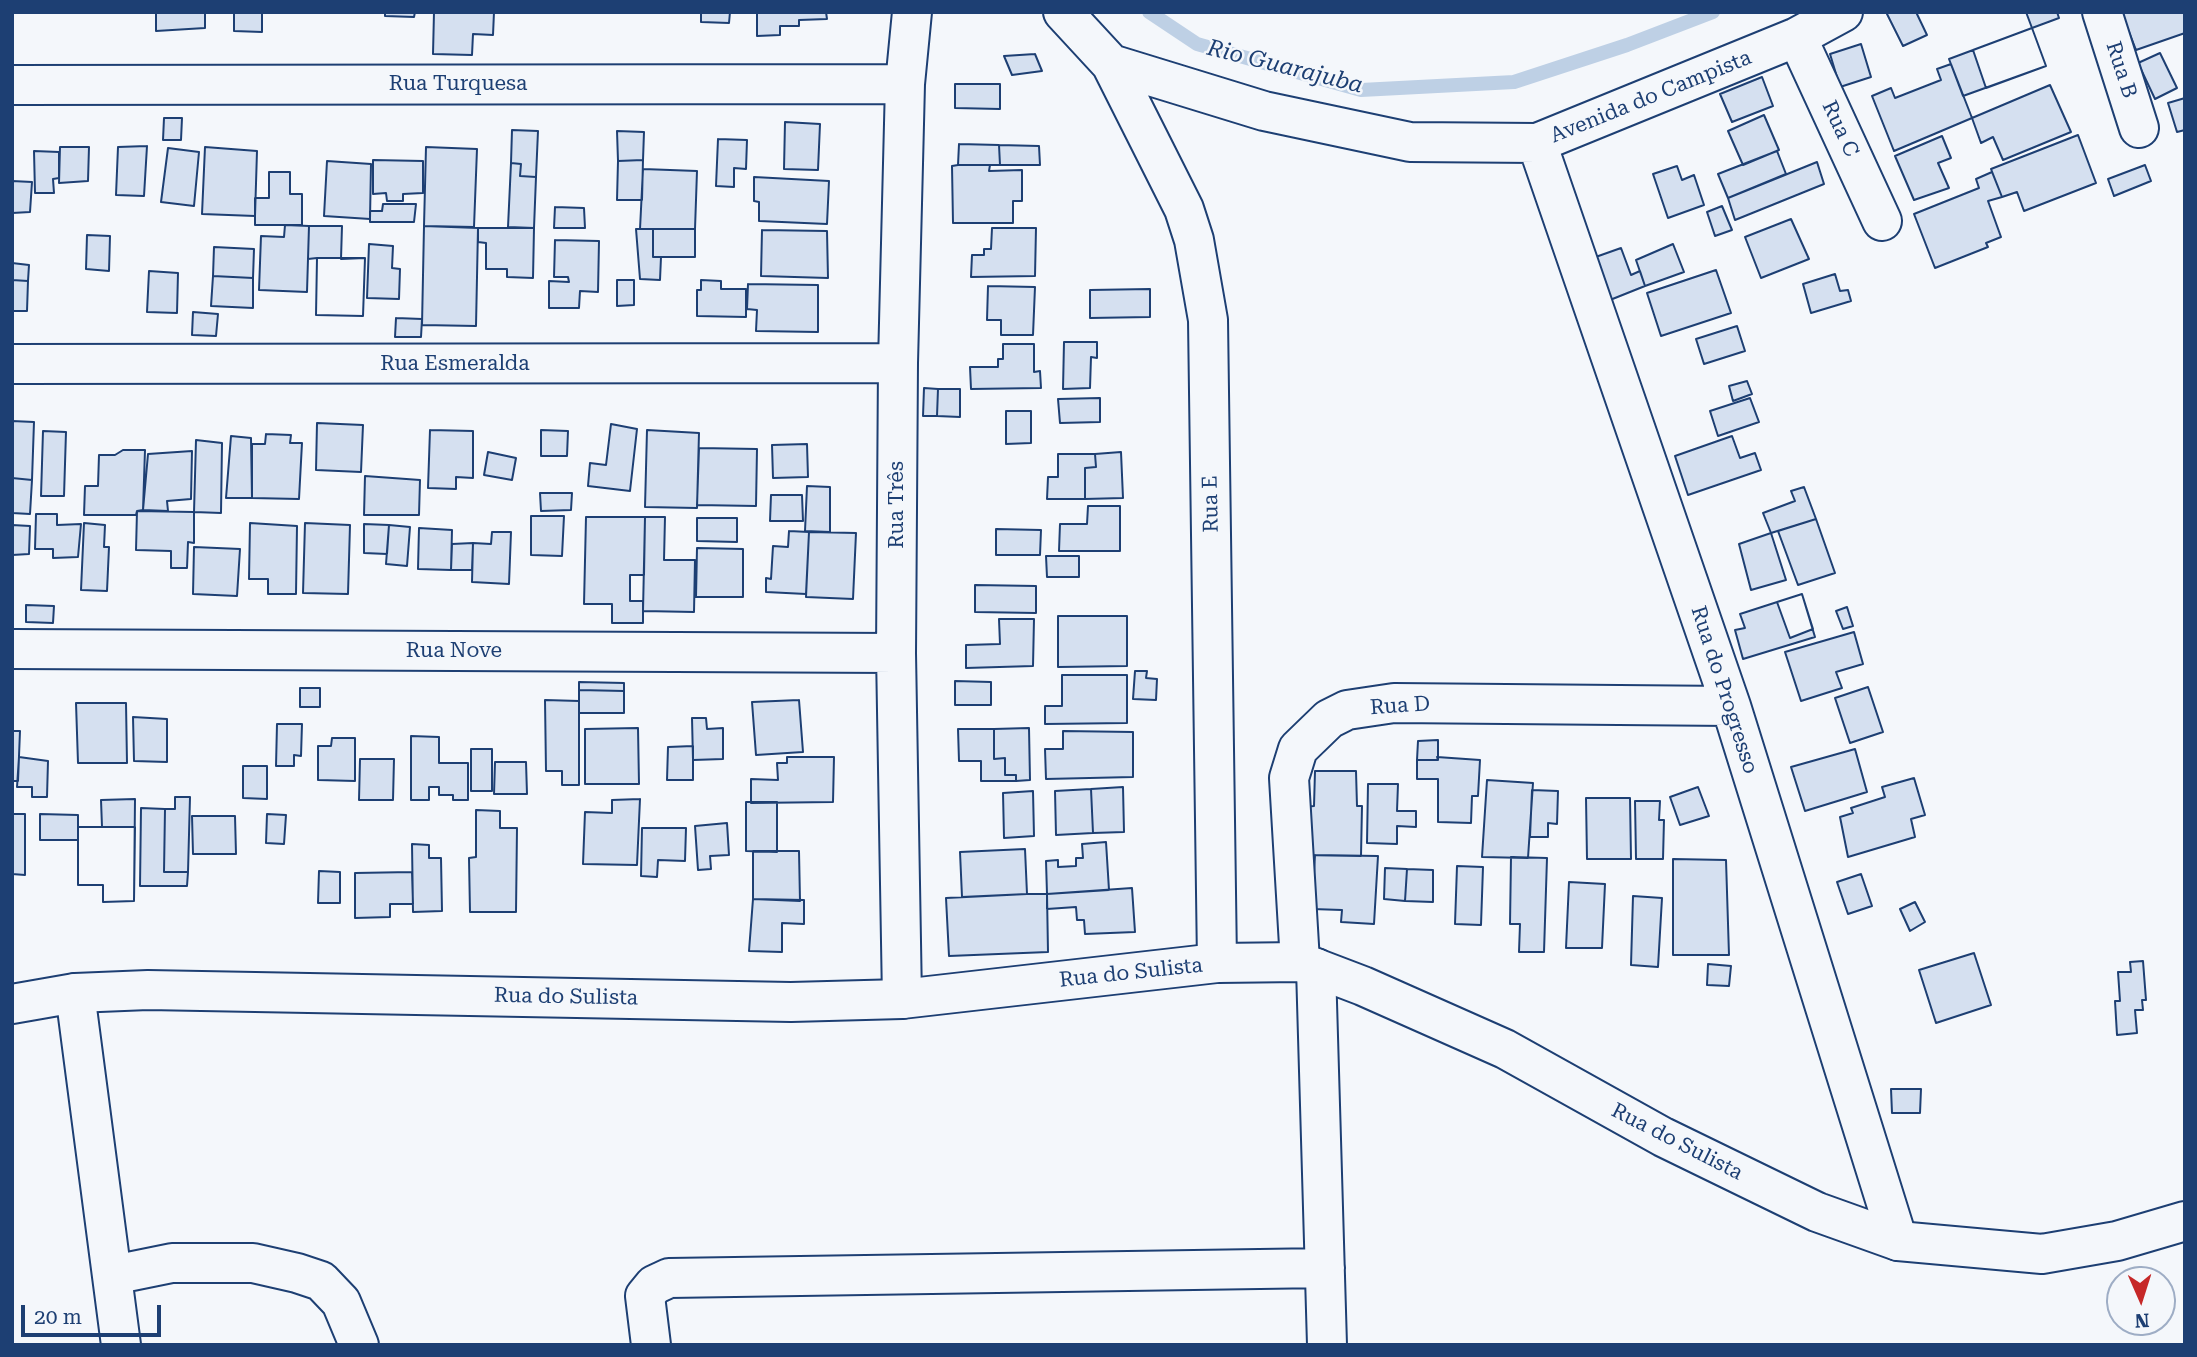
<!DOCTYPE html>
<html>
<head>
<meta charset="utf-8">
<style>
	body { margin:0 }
	#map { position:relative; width:2197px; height:1357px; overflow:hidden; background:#f4f7fb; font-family:"Roboto Serif",serif }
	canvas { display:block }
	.frame { position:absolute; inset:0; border:14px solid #1d3f73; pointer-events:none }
	.north { position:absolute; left:2106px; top:1266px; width:70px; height:70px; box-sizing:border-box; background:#f4f7fb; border:2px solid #9eadc5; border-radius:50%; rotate:177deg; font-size:19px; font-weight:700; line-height:28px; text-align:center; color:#1d3f73 }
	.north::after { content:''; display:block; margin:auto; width:24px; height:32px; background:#c62828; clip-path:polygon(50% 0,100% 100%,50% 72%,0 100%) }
	.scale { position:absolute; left:21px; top:1305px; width:140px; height:32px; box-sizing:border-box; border:4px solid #1d3f73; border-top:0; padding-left:9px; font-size:21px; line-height:24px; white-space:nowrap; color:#1d3f73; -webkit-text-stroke:5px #f4f7fb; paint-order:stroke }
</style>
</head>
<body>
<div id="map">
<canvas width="2197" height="1357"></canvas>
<div class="frame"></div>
<div class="north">N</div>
<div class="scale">20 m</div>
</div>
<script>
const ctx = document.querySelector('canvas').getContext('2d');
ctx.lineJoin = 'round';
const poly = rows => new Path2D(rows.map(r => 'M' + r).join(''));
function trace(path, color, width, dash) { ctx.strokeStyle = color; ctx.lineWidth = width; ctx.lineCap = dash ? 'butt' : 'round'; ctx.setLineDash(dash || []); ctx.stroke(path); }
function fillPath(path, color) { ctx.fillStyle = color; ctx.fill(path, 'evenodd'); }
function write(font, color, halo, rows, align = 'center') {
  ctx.font = font + ' "Roboto Serif",serif'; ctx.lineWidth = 5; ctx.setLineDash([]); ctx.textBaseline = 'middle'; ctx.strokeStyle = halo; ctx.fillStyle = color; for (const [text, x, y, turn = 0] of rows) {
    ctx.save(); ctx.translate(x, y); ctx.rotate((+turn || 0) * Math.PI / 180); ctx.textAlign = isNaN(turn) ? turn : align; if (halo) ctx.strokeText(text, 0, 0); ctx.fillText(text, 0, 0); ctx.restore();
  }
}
trace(poly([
	[1149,12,1197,44,1361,90,1514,82,1627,45,1713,12]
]), '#bed0e5', 14);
const building = poly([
	[156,12,205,12,205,28,156,31,156,12],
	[234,12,262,12,262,32,234,31,234,12],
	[385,12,415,12,414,17,385,16,385,12],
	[434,12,494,12,493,35,473,34,472,55,433,54,434,12],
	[701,12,730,12,729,23,701,22,701,12],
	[757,12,826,12,827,19,799,20,799,26,780,26,780,35,757,36,757,12],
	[1886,12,1916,12,1927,35,1903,46,1886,12],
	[2026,12,2057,12,2059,18,2032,28,2026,12],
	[2128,12,2185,12,2185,33,2136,50,2122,14,2128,12],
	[2032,28,2046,66,1986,88,1973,50,2032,28],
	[2032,28,2046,66,1963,96,1949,59,2032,28],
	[1861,44,1871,77,1840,87,1830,54,1861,44],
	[2160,53,2177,88,2155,99,2138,63,2160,53],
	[1035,54,1042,71,1012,75,1004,56,1035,54],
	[1951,64,1972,118,1894,151,1872,96,1891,88,1895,98,1941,80,1937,69,1951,64],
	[1762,77,1773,106,1732,122,1720,94,1762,77],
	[955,84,1000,84,1000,109,955,108,955,84],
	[2050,85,2071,132,2003,160,1993,137,1981,143,1972,118,2050,85],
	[2185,98,2185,130,2177,132,2168,103,2185,98],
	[1764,115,1779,150,1743,165,1728,131,1764,115],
	[164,118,182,118,181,140,163,140,164,118],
	[785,122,820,124,818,170,784,169,785,122],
	[512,130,538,131,536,177,520,176,521,164,511,163,512,130],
	[617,131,644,132,643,160,618,161,617,131],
	[2078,135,2096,183,2024,211,2017,192,2002,197,1991,169,2078,135],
	[1942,136,1951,158,1938,163,1949,188,1914,200,1895,156,1942,136],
	[718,139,747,140,746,169,734,168,734,187,716,186,718,139],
	[959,144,999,145,1000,165,958,165,959,144],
	[999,145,1039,146,1040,165,1000,165,999,145],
	[147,146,144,196,116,195,118,147,147,146],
	[60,147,89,147,88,181,59,183,60,147],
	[205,147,257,151,255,216,202,214,205,147],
	[426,147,477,149,474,227,424,226,426,147],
	[168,148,199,152,194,206,161,202,168,148],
	[34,151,59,152,59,178,53,179,54,193,35,193,34,151],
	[1777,151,1786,174,1728,198,1718,174,1777,151],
	[373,160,423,161,423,193,403,194,403,201,387,201,386,193,373,194,373,160],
	[643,160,642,200,617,200,618,161,643,160],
	[327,161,371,164,370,219,324,216,327,161],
	[1817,162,1824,184,1735,220,1728,198,1817,162],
	[511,163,521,164,520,176,536,177,534,228,508,227,511,163],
	[958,165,990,165,989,171,1022,170,1022,201,1013,201,1013,223,953,223,952,166,958,165],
	[2145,165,2151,181,2114,196,2108,179,2145,165],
	[1677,166,1682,180,1694,175,1704,205,1668,218,1653,174,1677,166],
	[643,169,697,171,695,229,640,229,643,169],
	[269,172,290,172,290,194,302,194,302,225,255,225,255,198,269,198,269,172],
	[1992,172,2002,197,1988,201,2001,237,1986,243,1988,247,1935,268,1914,214,1979,188,1976,179,1992,172],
	[754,177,829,181,827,224,759,221,759,202,754,201,754,177],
	[12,181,32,182,30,212,12,213,12,181],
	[383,204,416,204,414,222,370,222,370,211,382,211,383,204],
	[1722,206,1732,230,1715,236,1707,212,1722,206],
	[555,207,584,208,585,228,554,228,555,207],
	[1791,219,1809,259,1761,278,1745,237,1791,219],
	[285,225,309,226,307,292,259,290,261,236,284,237,285,225],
	[309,226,342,226,341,259,365,258,363,316,316,315,317,258,308,259,309,226],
	[424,226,478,228,476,326,422,325,424,226],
	[478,228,534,228,533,278,507,277,507,269,486,269,486,243,478,242,478,228],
	[992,228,1036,228,1035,276,971,277,972,255,984,255,984,249,991,249,992,228],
	[636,229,653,229,653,257,661,257,660,280,640,279,636,229],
	[653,229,695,229,695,257,653,257,653,229],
	[762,230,827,231,828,278,761,276,762,230],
	[87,235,110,236,109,271,86,269,87,235],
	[555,240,599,241,598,292,580,291,579,308,549,308,549,281,569,282,568,277,554,277,555,240],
	[369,244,393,246,392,268,400,269,399,299,367,298,369,244],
	[1673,244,1684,272,1645,286,1636,260,1673,244],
	[214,247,254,249,253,278,213,276,214,247],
	[1621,248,1631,275,1640,271,1645,286,1605,302,1590,259,1621,248],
	[317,258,365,258,363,316,316,315,317,258],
	[12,263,29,265,28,281,12,280,12,263],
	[1716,270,1731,313,1661,336,1647,293,1716,270],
	[149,271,178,273,177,313,147,312,149,271],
	[1835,274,1840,291,1848,290,1851,301,1811,313,1803,284,1835,274],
	[213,276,253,278,253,308,211,306,213,276],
	[12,280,28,281,27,311,12,311,12,280],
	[617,280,634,280,634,305,617,306,617,280],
	[701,280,721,281,721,289,746,289,746,317,697,316,697,290,701,290,701,280],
	[748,284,818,285,818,332,756,331,757,310,747,309,748,284],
	[988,286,1035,287,1033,335,1001,335,1001,320,987,320,988,286],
	[1150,289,1150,317,1090,318,1090,290,1150,289],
	[193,312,218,314,216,336,192,335,193,312],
	[396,318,422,319,421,337,395,337,396,318],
	[1737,326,1745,351,1704,364,1696,339,1737,326],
	[1064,342,1097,342,1097,358,1091,357,1090,388,1063,389,1064,342],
	[1003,344,1034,344,1034,372,1040,371,1041,388,971,389,970,367,998,367,998,359,1003,359,1003,344],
	[1747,381,1752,394,1733,401,1729,386,1747,381],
	[924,388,938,389,937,416,923,416,924,388],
	[938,389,960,389,960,417,937,416,938,389],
	[1100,398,1100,422,1060,423,1058,399,1100,398],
	[1750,398,1759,422,1718,436,1710,411,1750,398],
	[1006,411,1031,411,1031,443,1006,444,1006,411],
	[12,421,34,422,32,480,12,478,12,421],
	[317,423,363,425,361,472,316,470,317,423],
	[611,424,637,429,630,491,588,486,590,463,606,465,611,424],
	[430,430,473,431,473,478,456,477,456,489,428,488,430,430],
	[541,430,568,431,567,456,541,456,541,430],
	[647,430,699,433,697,508,645,507,647,430],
	[43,431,66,432,64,496,41,496,43,431],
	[266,434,291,435,290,443,302,443,299,499,252,498,252,444,265,444,266,434],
	[231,436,251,438,252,498,226,498,231,436],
	[1732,436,1740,458,1755,453,1761,470,1688,495,1675,456,1732,436],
	[196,440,222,443,221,513,194,512,196,440],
	[807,444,808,477,773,478,772,445,807,444],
	[699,448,757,449,756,506,697,505,699,448],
	[123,450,145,450,143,510,137,511,136,515,84,515,85,486,98,486,99,455,115,455,123,450],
	[192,451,191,499,167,501,168,511,143,510,148,454,192,451],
	[488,452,516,458,512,480,484,475,488,452],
	[1121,452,1123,498,1085,499,1085,468,1096,467,1095,454,1121,452],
	[1058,454,1095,454,1096,467,1085,468,1085,499,1047,499,1048,477,1058,477,1058,454],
	[365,476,420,480,419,515,364,515,365,476],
	[12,478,32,480,30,514,12,513,12,478],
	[807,486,830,487,830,532,805,531,807,486],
	[1804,487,1816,519,1771,533,1763,513,1795,501,1791,491,1804,487],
	[540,493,572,493,571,510,541,511,540,493],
	[771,495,802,495,803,521,770,521,771,495],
	[1088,506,1120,506,1120,551,1059,551,1060,524,1087,524,1088,506],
	[137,511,194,512,194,543,188,542,187,568,171,568,171,551,136,550,137,511],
	[36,514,57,514,57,525,81,524,78,557,53,558,53,549,35,549,36,514],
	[531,516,564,516,562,556,531,555,531,516],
	[586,517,645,517,644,575,630,575,630,601,643,601,643,623,612,623,612,604,584,604,586,517],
	[645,517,665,517,664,560,695,560,694,612,643,611,645,517],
	[697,518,737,518,737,542,697,541,697,518],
	[1816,519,1835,573,1798,585,1778,531,1816,519],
	[84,523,105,525,104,547,109,547,107,591,81,590,84,523],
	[250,523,297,526,296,594,268,594,268,579,249,579,250,523],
	[305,523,350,525,348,594,303,593,305,523],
	[364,524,389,525,387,554,364,553,364,524],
	[12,525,30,526,29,554,12,555,12,525],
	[389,525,410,527,407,566,386,564,389,525],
	[419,528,452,530,451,570,418,569,419,528],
	[996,529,1041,530,1040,555,996,555,996,529],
	[789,531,809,532,806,594,766,592,766,578,771,579,773,546,788,547,789,531],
	[492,532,511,532,509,584,472,582,473,543,491,544,492,532],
	[809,532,856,533,853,599,806,597,809,532],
	[1771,533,1786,580,1751,590,1739,544,1771,533],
	[473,543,472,570,451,570,452,544,473,543],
	[194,547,240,549,237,596,193,594,194,547],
	[697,548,743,549,743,597,696,597,697,548],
	[1046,556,1079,556,1079,577,1047,577,1046,556],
	[975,585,1036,586,1036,613,975,612,975,585],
	[1802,594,1815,637,1743,659,1735,630,1745,628,1740,614,1802,594],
	[1802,594,1813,629,1790,638,1777,602,1802,594],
	[26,605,54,606,53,623,26,622,26,605],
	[1847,607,1853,626,1843,629,1836,611,1847,607],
	[1058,616,1127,616,1127,666,1058,667,1058,616],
	[999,619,1034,619,1033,666,966,668,966,645,1000,644,999,619],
	[1854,632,1863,664,1836,672,1842,688,1801,701,1785,652,1854,632],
	[1135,671,1147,671,1146,678,1157,679,1156,700,1133,699,1135,671],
	[1062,675,1127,675,1127,723,1045,724,1045,706,1062,706,1062,675],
	[955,681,991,682,991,705,955,705,955,681],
	[579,682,624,683,624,691,579,690,579,682],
	[1868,687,1883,732,1850,743,1835,698,1868,687],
	[300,688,320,688,320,707,300,707,300,688],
	[579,690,624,691,624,713,579,713,579,690],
	[545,700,579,701,579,785,562,785,562,771,546,771,545,700],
	[799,700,803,752,756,755,752,702,799,700],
	[76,703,126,703,127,763,78,763,76,703],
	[133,717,167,719,167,762,134,761,133,717],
	[692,718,706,718,707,729,723,728,723,759,693,760,692,718],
	[277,724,302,724,301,756,294,755,294,766,276,766,277,724],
	[638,728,639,784,585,784,585,729,638,728],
	[1029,728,1030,780,1016,781,1016,775,1005,775,1005,758,994,759,994,729,1029,728],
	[958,729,994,729,994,759,1005,758,1005,775,1016,775,1016,781,981,781,981,761,959,761,958,729],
	[12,731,20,731,18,781,12,781,12,731],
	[1063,731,1133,732,1133,777,1046,779,1045,749,1063,749,1063,731],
	[411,736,439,737,439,763,468,763,468,800,453,800,453,795,439,795,439,787,429,787,429,800,411,800,411,736],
	[332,738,355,738,355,781,318,780,318,746,331,746,332,738],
	[1438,740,1438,760,1417,760,1418,741,1438,740],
	[693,746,693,780,667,780,668,747,693,746],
	[471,749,492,749,492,791,471,791,471,749],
	[1855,749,1867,792,1805,811,1791,767,1855,749],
	[19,757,48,761,47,797,32,797,32,787,17,787,19,757],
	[787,757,834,757,833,802,751,803,751,779,778,780,777,763,787,763,787,757],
	[1437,757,1480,760,1478,796,1472,796,1471,823,1438,822,1438,779,1417,779,1417,760,1438,760,1437,757],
	[360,759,394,759,393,800,359,800,360,759],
	[495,762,526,762,527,794,494,794,495,762],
	[243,766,267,766,267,799,243,798,243,766],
	[1315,771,1356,771,1357,806,1362,806,1361,856,1302,855,1302,807,1314,806,1315,771],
	[1914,778,1925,815,1911,819,1915,837,1848,857,1840,817,1853,813,1851,808,1885,797,1882,787,1914,778],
	[1487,780,1533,783,1528,858,1482,857,1487,780],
	[1368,784,1398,784,1397,811,1416,811,1416,827,1397,826,1397,844,1367,843,1368,784],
	[1123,787,1124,832,1093,833,1091,789,1123,787],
	[1698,787,1709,816,1680,825,1670,797,1698,787],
	[1091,789,1093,833,1056,835,1055,791,1091,789],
	[1532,790,1558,791,1557,824,1548,823,1548,837,1530,837,1532,790],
	[1033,791,1034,836,1004,838,1003,793,1033,791],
	[175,797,190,797,188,872,164,872,165,809,175,809,175,797],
	[1586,798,1630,798,1631,859,1587,859,1586,798],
	[135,799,134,901,103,902,103,885,78,885,78,827,102,827,101,800,135,799],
	[640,799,637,865,583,864,585,812,612,813,612,800,640,799],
	[1635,801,1660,801,1659,820,1664,820,1663,859,1636,859,1635,801],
	[746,802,777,802,777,852,746,851,746,802],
	[141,808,165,809,164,872,188,872,187,886,140,886,141,808],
	[476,810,500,811,500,828,517,828,516,912,470,912,469,858,476,857,476,810],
	[12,814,25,814,25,875,12,874,12,814],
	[40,814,78,815,78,840,40,840,40,814],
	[267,814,286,815,284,844,266,843,267,814],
	[192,816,235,816,236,854,193,854,192,816],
	[727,823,729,855,710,856,711,869,698,870,695,826,727,823],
	[78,827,135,827,134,901,103,902,103,885,78,885,78,827],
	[642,828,686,828,685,861,658,860,657,877,641,876,642,828],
	[1106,842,1109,890,1047,894,1046,861,1058,860,1058,867,1076,866,1076,858,1083,858,1082,844,1106,842],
	[412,844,429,845,429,858,441,858,442,911,413,912,412,844],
	[1025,849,1027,894,962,897,960,852,1025,849],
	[753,851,799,851,800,901,753,899,753,851],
	[1315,855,1378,856,1374,924,1341,922,1342,910,1312,909,1315,855],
	[1511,857,1547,858,1544,952,1519,952,1520,924,1510,924,1511,857],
	[1673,859,1726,860,1729,955,1673,955,1673,859],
	[1457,866,1483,867,1481,925,1455,924,1457,866],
	[1385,868,1407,869,1405,901,1384,899,1385,868],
	[1407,869,1433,870,1433,902,1405,901,1407,869],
	[319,871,340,872,340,903,318,903,319,871],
	[412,872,413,904,390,904,390,917,355,918,355,873,412,872],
	[1861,874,1872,906,1848,914,1837,882,1861,874],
	[1569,882,1605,884,1602,948,1566,948,1569,882],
	[1132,888,1135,932,1085,934,1084,920,1077,920,1076,907,1047,909,1047,894,1132,888],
	[1027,894,1047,894,1048,952,949,956,946,898,1027,894],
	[1633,896,1662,898,1658,967,1631,965,1633,896],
	[753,899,804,900,804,924,782,923,782,952,749,951,753,899],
	[1915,902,1925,922,1910,931,1900,909,1915,902],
	[1974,953,1991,1005,1936,1023,1919,970,1974,953],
	[2143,961,2146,1000,2142,1000,2143,1010,2135,1010,2137,1033,2117,1035,2115,1001,2120,1001,2118,972,2131,972,2130,962,2143,961],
	[1708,964,1731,966,1729,986,1707,985,1708,964],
	[1891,1089,1921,1089,1920,1113,1892,1113,1891,1089]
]);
fillPath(building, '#d5e0f0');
trace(building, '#1d3f73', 2);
const minor = poly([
	[1063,12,1111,64,1264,111,1410,142,1537,143,1797,37,1843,12],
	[2102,12,2139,128],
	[1797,37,1882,221],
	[1111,64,1184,209,1194,240,1208,320,1217,963],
	[12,85,905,84],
	[1537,143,1731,706,1898,1241],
	[12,364,898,363],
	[12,649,896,653],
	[1300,962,1289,778,1298,749,1329,719,1347,710,1394,703,1731,706],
	[1316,968,1327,1345],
	[75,993,121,1345],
	[902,999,896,653,898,363,905,84,912,12],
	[113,1275,172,1263,253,1263,297,1273,321,1281,341,1302,359,1345],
	[651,1345,645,1296,654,1285,669,1278,1325,1268]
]);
const tertiary = poly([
	[12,1004,75,993,148,990,791,1002,902,999,1217,963,1300,962,1363,986,1505,1049,1663,1137,1817,1212,1898,1241,2042,1254,2117,1241,2185,1221]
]);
trace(minor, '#1d3f73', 42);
trace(tertiary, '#1d3f73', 42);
trace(minor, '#f4f7fb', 38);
trace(tertiary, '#f4f7fb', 38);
write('21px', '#1d3f73', '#f4f7fb', [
	["Rua B",2121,70,72],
	["Rua Turquesa",458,84],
	["Avenida do Campista",1651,97,-22],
	["Rua C",1840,129,65],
	["Rua Esmeralda",455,364],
	["Rua E",1211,504,-91],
	["Rua Três",897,505,-90],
	["Rua Nove",454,651],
	["Rua do Progresso",1724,690,72],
	["Rua D",1400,706,-4],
	["Rua do Sulista",1131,973,-6],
	["Rua do Sulista",566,997,1],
	["Rua do Sulista",1677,1142,27]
]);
write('italic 23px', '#1d3f73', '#f4f7fb', [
	["Rio Guarajuba",1285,67,14]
]);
</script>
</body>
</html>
